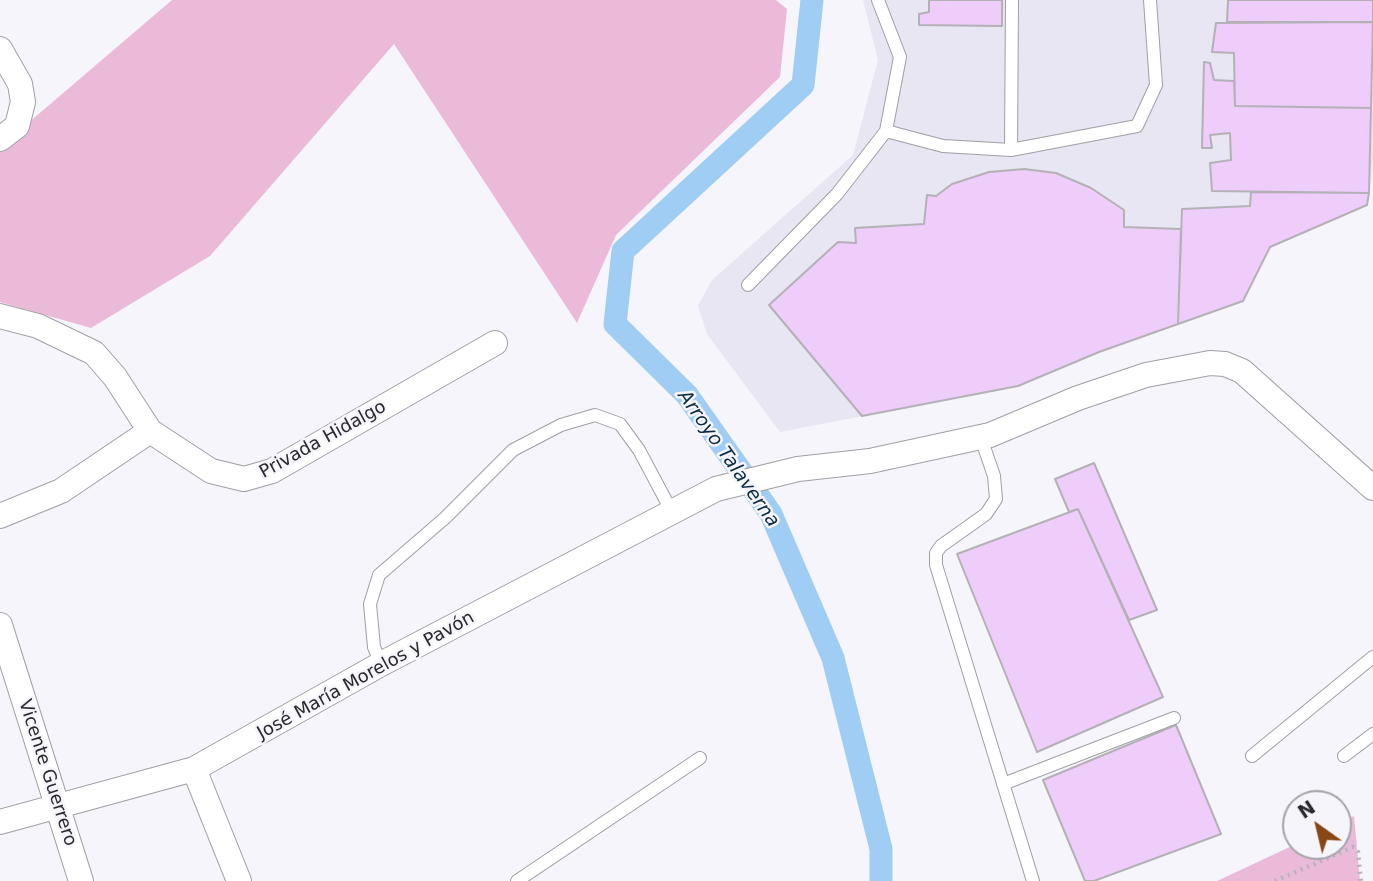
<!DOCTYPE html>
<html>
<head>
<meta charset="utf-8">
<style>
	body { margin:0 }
	#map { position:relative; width:1373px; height:881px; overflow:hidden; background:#f6f5fb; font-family:"DejaVu Sans",sans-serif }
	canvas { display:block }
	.north { position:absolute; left:1282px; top:790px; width:70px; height:70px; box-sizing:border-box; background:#f6f5fb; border:2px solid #a4a4a8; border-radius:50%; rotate:326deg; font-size:19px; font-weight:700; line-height:28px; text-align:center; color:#2a2a2c }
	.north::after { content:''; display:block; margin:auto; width:24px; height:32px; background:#894714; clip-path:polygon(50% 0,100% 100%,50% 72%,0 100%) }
</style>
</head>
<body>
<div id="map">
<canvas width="1373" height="881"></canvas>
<div class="north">N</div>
</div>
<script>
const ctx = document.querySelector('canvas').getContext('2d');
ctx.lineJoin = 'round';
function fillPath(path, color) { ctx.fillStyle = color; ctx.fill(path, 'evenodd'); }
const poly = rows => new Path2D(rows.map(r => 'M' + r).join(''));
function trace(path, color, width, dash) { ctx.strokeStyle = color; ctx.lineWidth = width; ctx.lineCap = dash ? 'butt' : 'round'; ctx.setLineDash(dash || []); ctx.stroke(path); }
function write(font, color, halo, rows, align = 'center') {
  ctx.font = font + ' "DejaVu Sans",sans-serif'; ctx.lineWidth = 5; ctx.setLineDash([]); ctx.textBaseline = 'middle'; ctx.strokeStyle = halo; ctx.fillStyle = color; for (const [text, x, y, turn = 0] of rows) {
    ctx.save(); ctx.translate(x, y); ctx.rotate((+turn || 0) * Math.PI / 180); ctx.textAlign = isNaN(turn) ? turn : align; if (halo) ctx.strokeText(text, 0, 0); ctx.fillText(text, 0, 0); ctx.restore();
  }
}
fillPath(poly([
	[863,0,1373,0,1373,166,1367,205,1270,247,1243,301,1099,352,1018,386,780,432,707,334,698,306,712,280,853,155,878,60]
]), '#e7e6f2');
fillPath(poly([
	[172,0,776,0,787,9,780,77,616,235,577,323,394,44,210,256,91,328,0,302,0,147],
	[1354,816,1360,881,1217,881,1296,844,1338,846,1338,824]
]), '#ecbad9');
trace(poly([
	[812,0,803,85,623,251,615,324,687,395,771,514,833,658,881,849,881,881]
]), '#a0cdf3', 23);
const building = poly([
	[929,0,1002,0,1002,26,919,25,919,14,929,12,929,0],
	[1228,0,1373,0,1373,22,1227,22,1228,0],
	[1373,22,1371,108,1235,106,1234,53,1212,52,1216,23,1373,22],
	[1204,62,1210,63,1214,80,1234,81,1235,106,1371,108,1369,193,1212,191,1210,163,1231,160,1230,133,1210,135,1212,148,1202,148,1204,62],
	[1024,169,1056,173,1091,188,1124,210,1124,227,1181,229,1178,324,1099,352,1018,386,862,416,769,305,838,242,856,243,855,228,924,224,927,195,936,196,952,184,989,172,1024,169],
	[1251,192,1369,193,1367,205,1270,247,1243,301,1178,324,1182,209,1250,206,1251,192],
	[1094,463,1157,610,1129,620,1078,509,1069,512,1055,479,1094,463],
	[1078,509,1163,697,1037,752,957,554,1078,509],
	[1176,725,1221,834,1094,881,1085,881,1043,780,1176,725]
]);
fillPath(building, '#eecdfb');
trace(building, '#b4b1b6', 2);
const lane = poly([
	[878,0,900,57,886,131,943,146,1011,150,1137,126,1156,85,1150,0],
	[1011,150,1012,0],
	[748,285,837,194,886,131],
	[981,438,994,476,996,499,986,514,941,546,936,553,936,565,1033,881],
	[381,664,374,647,370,604,379,575,445,518,513,450,561,425,595,415,620,424,639,450,672,512],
	[1252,756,1373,657],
	[1344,756,1373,734],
	[1003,784,1174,718],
	[517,881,700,758]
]);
const street = poly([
	[0,49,20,84,23,102,17,126,0,139],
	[0,316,38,326,94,353,115,377,150,431,211,471,244,479,272,471,495,343],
	[0,516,61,491,150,431],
	[0,625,81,881],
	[194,769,239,881],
	[0,822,194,769,381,664,716,489,798,469,870,461,990,435,1078,398,1146,375,1210,363,1225,364,1242,371,1373,488]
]);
trace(lane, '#9f9fa4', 14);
trace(street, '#9f9fa4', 26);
trace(poly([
	[1275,881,1353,847,1358,852,1361,881]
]), '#b4b4b8', 4.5, [2, 5]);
trace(lane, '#fff', 12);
trace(street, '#fff', 24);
write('18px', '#2a2a2c', '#f6f5fb', [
	["Privada Hidalgo",323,440,-29],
	["José María Morelos y Pavón",366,676,-29],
	["Vicente Guerrero",47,773,72]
]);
write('italic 19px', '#0a2d46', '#f6f5fb', [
	["Arroyo Talaverna",728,459,55]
]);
</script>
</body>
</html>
